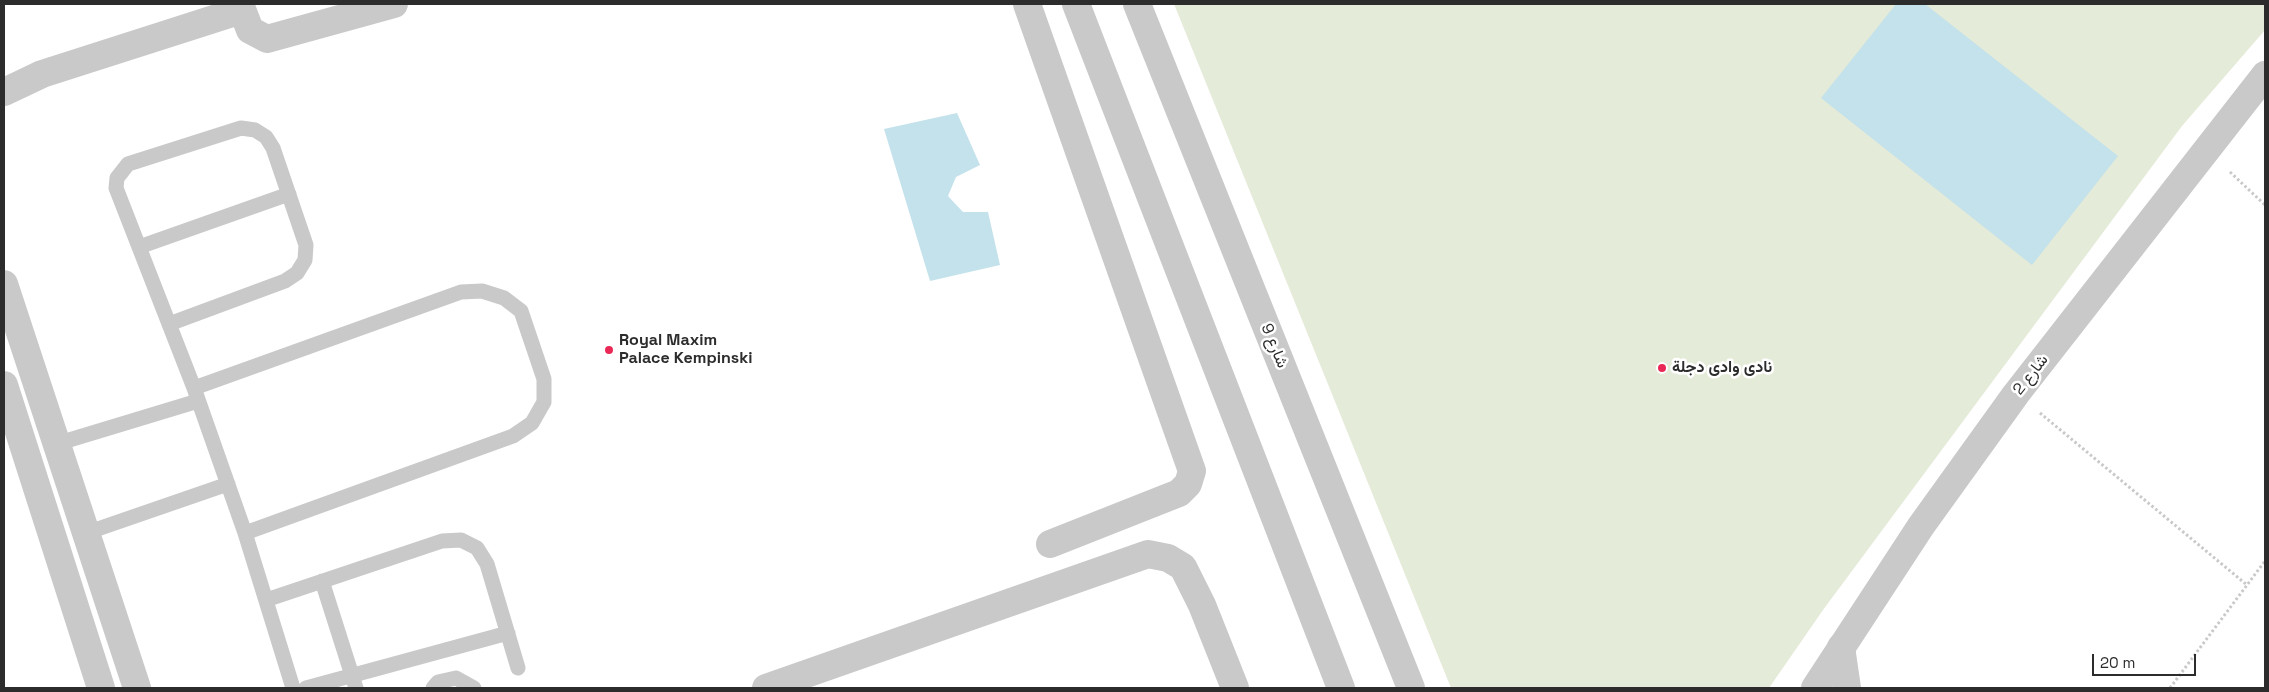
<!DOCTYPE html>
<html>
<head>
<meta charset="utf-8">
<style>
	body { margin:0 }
	#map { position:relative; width:2269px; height:692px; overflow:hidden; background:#fff; font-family:"Space Grotesk",sans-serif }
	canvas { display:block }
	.frame { position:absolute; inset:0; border:5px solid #2c2c2c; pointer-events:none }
	.scale { position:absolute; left:2092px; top:654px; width:104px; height:22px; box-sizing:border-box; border:2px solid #2c2c2c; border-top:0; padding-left:6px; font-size:15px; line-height:18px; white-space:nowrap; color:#2c2c2c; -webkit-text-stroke:4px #fff; paint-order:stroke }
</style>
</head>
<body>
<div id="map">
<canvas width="2269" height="692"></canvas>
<div class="frame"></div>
<div class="scale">20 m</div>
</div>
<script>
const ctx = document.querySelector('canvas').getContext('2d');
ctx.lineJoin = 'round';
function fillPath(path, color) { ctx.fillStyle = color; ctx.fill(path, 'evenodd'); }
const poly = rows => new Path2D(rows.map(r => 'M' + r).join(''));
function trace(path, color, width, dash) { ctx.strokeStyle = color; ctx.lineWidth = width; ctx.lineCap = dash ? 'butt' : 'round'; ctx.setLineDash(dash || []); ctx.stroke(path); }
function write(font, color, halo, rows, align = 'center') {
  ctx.font = font + ' "Space Grotesk",Vazirmatn,sans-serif'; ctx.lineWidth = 5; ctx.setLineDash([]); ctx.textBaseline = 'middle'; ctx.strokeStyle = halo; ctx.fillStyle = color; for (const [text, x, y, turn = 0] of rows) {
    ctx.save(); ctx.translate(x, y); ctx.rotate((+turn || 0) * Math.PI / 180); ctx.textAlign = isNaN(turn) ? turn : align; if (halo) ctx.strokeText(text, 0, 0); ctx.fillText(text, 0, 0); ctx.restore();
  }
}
fillPath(poly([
	[1174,4,2265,4,2265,30,2182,126,1823,610,1769,688,1451,688]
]), '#e5ebd9');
fillPath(poly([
	[1896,4,1925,4,2118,156,2032,265,1821,98],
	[957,113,980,165,956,177,948,196,963,212,988,212,1000,265,930,281,884,129]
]), '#c4e2eb');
trace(poly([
	[2230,172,2265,205],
	[2040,413,2247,585],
	[2170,688,2265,561]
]), '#c9c9c9', 3, [2.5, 2.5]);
trace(poly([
	[139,247,289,194],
	[169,324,285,281,297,273,305,260,306,245,273,148,266,137,255,130,241,128,128,164,117,178,116,188,194,388,245,533,293,688],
	[194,388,461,292,482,291,504,298,521,311,544,379,544,402,532,423,513,436,245,533],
	[56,444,198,401],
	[86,533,228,484],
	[322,581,356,688],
	[266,600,442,541,461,540,477,548,487,564,518,668],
	[306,688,508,633],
	[433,688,438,682,456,678,474,688]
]), '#c9c9c9', 15);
trace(poly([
	[240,4,250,30,267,39,394,4],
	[1027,4,1192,471,1188,484,1179,493,1050,544],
	[4,92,42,74,242,10],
	[1841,647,1847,688],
	[766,688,1148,554,1168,558,1183,567,1202,605,1235,688]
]), '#c9c9c9', 28);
trace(poly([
	[1076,4,1341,688],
	[1137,4,1411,688],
	[4,284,137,688],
	[4,385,101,688],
	[1815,688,1921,526,2016,394,2265,75]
]), '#c9c9c9', 28);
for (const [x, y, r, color] of [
	[609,350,5,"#e92856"],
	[1662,368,5,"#e92856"]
]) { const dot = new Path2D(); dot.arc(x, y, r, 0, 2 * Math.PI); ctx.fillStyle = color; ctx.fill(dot); trace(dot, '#fff', 2); }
write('bold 16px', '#2c2c2c', '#fff', [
	["Royal Maxim",619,341],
	["Palace Kempinski",619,359],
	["نادى وادى دجلة",1672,368]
], 'left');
write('16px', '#2c2c2c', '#fff', [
	["شارع 9",1274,346,68],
	["شارع 2",2031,375,-52]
]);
</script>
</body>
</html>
